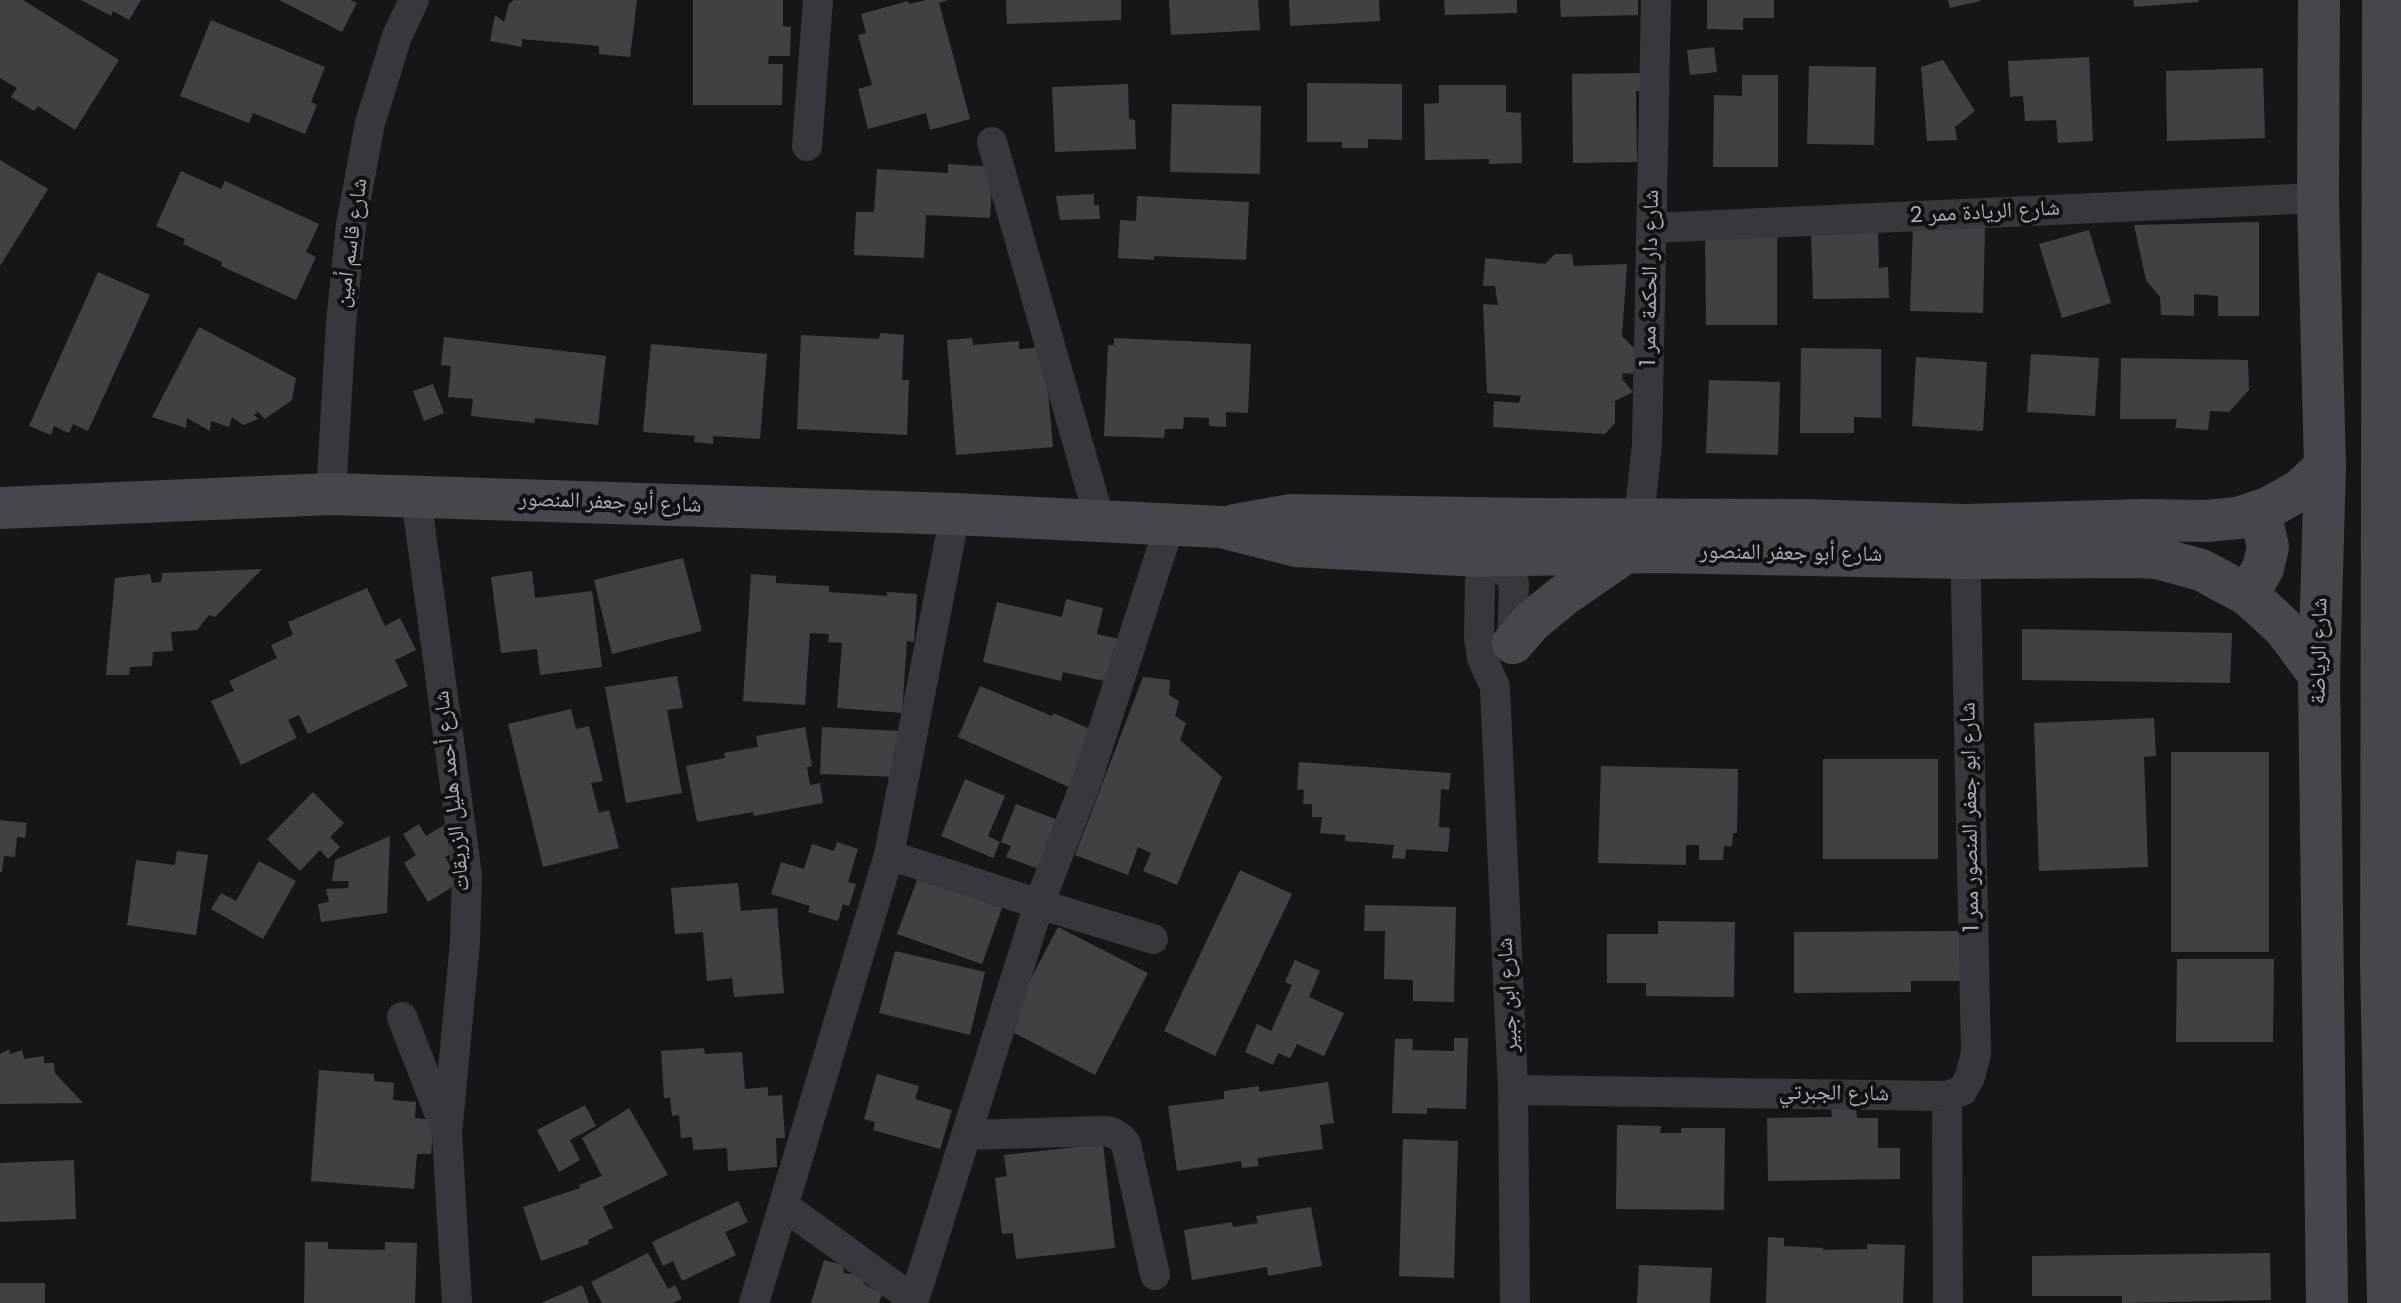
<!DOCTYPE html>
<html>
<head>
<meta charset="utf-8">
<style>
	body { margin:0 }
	canvas { display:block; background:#161618 }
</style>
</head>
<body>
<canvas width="2401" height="1303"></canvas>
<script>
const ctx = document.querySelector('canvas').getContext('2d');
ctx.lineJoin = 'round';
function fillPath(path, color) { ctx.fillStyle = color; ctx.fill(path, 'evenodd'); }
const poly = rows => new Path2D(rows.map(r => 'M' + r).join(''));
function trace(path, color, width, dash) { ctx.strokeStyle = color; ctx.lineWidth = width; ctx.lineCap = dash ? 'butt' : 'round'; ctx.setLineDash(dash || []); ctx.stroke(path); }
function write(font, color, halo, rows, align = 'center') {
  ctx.font = font + ' Poppins,"Noto Naskh Arabic",sans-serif'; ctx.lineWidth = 8; ctx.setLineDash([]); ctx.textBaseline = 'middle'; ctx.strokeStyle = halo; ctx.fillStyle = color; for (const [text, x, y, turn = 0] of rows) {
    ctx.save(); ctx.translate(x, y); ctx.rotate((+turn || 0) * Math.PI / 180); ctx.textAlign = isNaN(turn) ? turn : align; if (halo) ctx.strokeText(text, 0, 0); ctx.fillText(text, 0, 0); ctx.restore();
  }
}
fillPath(poly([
	[0,0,23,0,119,60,75,130,38,106,34,111,11,97,17,88,0,78],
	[81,0,141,0,129,20,113,11,111,16],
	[279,0,350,0,357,3,342,32],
	[514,0,637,0,630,57,599,54,599,46,522,39,522,47,490,41,495,15,504,22,509,4],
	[693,0,783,0,783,26,791,27,790,56,769,56,768,64,783,64,782,105,693,105],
	[926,0,948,0,939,3,970,119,930,130,926,113,868,129,858,89,872,85,858,35,866,33,861,14,908,1,909,4],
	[1006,0,1121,0,1121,20,1007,24],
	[1169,0,1258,0,1260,30,1171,35],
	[1289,0,1379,0,1380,21,1290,26],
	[1444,0,1517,0,1517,13,1445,15],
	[1560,0,1638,0,1638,15,1561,17],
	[1707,0,1774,0,1774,18,1743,18,1743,30,1707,29],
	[1948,0,1980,0,1980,1,1950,8],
	[2133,0,2198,0,2199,2,2134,7],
	[211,20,325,67,311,102,317,105,305,134,253,113,249,123,180,96],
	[1714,47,1717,72,1690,75,1687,50],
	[2089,57,2093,141,2058,143,2056,120,2025,121,2023,96,2010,97,2008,61],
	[1943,60,1975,111,1955,127,1957,140,1927,141,1921,67],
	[1809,66,1876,67,1874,145,1807,144],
	[2263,68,2265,138,2167,141,2166,71],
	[1645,73,1645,91,1636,91,1637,162,1573,163,1572,74],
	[1742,75,1778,75,1778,167,1713,167,1714,95,1742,96],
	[1307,83,1402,84,1402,140,1368,139,1368,148,1342,148,1342,142,1307,142],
	[1128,84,1129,119,1135,120,1136,149,1055,152,1052,87],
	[1439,85,1506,85,1506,112,1521,113,1522,163,1489,164,1489,159,1425,160,1424,104,1439,103],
	[1172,104,1261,106,1260,174,1170,172],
	[0,160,48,189,0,266],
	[948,164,993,167,990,218,926,215,924,258,854,255,856,212,874,212,877,169,948,173],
	[181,171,221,189,225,181,319,224,306,252,316,257,296,300,221,266,222,262,183,244,185,239,156,226],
	[1094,194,1094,205,1099,205,1100,219,1060,220,1056,196],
	[1137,196,1249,202,1246,260,1154,256,1154,260,1118,258,1120,220,1136,221],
	[2259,222,2259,316,2218,316,2218,296,2194,294,2194,316,2161,315,2160,297,2146,280,2134,225],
	[1913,225,1985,228,1983,313,1910,311],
	[1878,227,1879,268,1888,267,1889,298,1813,299,1811,229],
	[2089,230,2111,303,2062,318,2039,244],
	[1705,234,1777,234,1777,325,1706,325],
	[1555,254,1572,254,1574,266,1627,264,1622,336,1636,350,1633,374,1623,373,1622,379,1633,392,1615,401,1615,423,1605,434,1493,427,1494,401,1519,403,1521,396,1487,393,1483,304,1498,305,1495,286,1483,286,1485,258,1545,264],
	[98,272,150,295,88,431,73,424,69,433,54,426,51,435,29,426],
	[199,327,296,378,292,400,265,419,258,412,254,415,258,419,243,425,232,417,229,427,211,421,210,431,187,418,186,428,152,417],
	[880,333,904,335,902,380,909,380,907,435,797,429,801,335,879,339],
	[444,337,606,356,598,425,535,418,534,423,471,416,473,399,448,397,451,366,441,365],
	[972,338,973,345,1019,341,1019,349,1044,347,1053,447,956,455,947,340],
	[1114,338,1251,344,1248,413,1226,412,1226,427,1209,426,1209,418,1184,417,1183,429,1165,429,1164,438,1104,436,1108,345,1114,345],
	[651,344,767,354,760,439,713,436,713,444,694,442,695,436,643,432],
	[1801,348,1881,349,1881,418,1854,417,1854,433,1800,433],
	[2031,354,2099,358,2095,416,2027,412],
	[1916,357,1987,362,1983,431,1912,426],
	[2121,358,2248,360,2249,390,2229,412,2210,411,2208,430,2175,428,2177,419,2120,419],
	[1709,380,1780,382,1778,455,1706,453],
	[433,384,444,413,424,421,413,391],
	[683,558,702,631,612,654,594,580],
	[262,569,215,617,209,615,197,630,171,632,173,651,153,652,152,666,130,667,129,675,106,675,115,578,150,574,152,583,161,582,162,573],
	[532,571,535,598,592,591,602,667,540,675,537,649,501,653,491,577],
	[751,574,776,576,776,583,829,586,829,592,887,596,887,592,917,594,914,642,907,641,902,713,837,708,842,643,828,642,829,634,810,633,805,705,743,701],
	[367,588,385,626,400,618,416,650,395,660,408,686,308,734,299,715,288,720,297,738,241,765,211,701,234,691,229,681,277,658,271,645,293,635,288,622],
	[1066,599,1103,608,1097,634,1119,639,1109,682,1063,672,1061,681,983,662,997,602,1062,617],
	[2022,629,2232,633,2230,683,2022,680],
	[677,676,683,708,667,710,682,793,626,803,605,687],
	[1143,677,1170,680,1169,695,1179,701,1175,716,1186,723,1180,740,1222,777,1177,885,1143,871,1151,853,1138,847,1128,875,1075,855],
	[980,686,1052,716,1053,713,1097,732,1073,789,958,737],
	[571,709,576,729,589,726,603,781,591,783,599,813,609,810,619,848,543,867,508,724],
	[2154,718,2156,756,2144,757,2148,867,2039,871,2034,723],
	[805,727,812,766,807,767,810,785,820,783,823,803,754,816,753,812,697,822,686,766,725,758,724,753,758,747,756,736],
	[822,727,899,731,898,777,820,774],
	[2171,752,2269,752,2269,952,2171,952],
	[1823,759,1938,759,1938,859,1823,859],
	[1299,762,1451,773,1449,790,1441,789,1439,827,1450,828,1448,852,1406,849,1405,859,1392,858,1394,845,1345,841,1345,835,1320,833,1322,817,1312,817,1312,804,1303,804,1304,790,1297,789],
	[1601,766,1738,769,1737,833,1733,833,1732,846,1724,846,1723,860,1699,860,1699,845,1686,845,1686,865,1598,863],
	[965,779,1005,796,988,836,1000,842,993,858,941,836],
	[313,792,344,823,330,837,340,847,328,859,320,850,300,871,267,839],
	[1016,804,1058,820,1039,869,1006,857,1011,846,1001,842],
	[0,820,27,823,25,838,17,837,15,857,4,856,2,872,0,872],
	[419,824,426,836,446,824,460,848,445,857,460,882,428,902,404,863,416,855,403,834],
	[390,836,387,913,321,922,318,904,329,902,326,889,348,888,349,881,332,881,335,860],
	[837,842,858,849,848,882,856,884,849,906,843,904,838,921,808,912,810,906,771,894,781,862,804,869,812,844,834,851],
	[177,851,208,855,196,935,127,925,136,860,175,865],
	[259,861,296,881,263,939,211,909,221,893,236,901],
	[1240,870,1292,894,1215,1056,1164,1031],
	[918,877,1002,908,982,964,897,934],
	[738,883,741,911,777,908,784,993,734,997,732,978,707,981,703,932,675,934,671,888],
	[1365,905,1456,907,1454,1002,1413,1001,1413,980,1384,979,1385,931,1364,931],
	[1658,921,1735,922,1734,997,1646,996,1646,983,1607,983,1607,934,1658,934],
	[1058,927,1148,973,1095,1075,1005,1028],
	[1960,931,1960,981,1911,981,1911,992,1794,993,1794,932],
	[895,951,985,972,970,1035,879,1013],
	[2177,959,2274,959,2273,1042,2176,1042],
	[1295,960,1320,971,1309,997,1344,1013,1324,1056,1297,1044,1290,1058,1278,1053,1273,1065,1245,1052,1257,1024,1271,1031,1292,985,1285,982],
	[1454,1038,1468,1038,1466,1109,1427,1108,1427,1114,1392,1113,1395,1039,1413,1039,1412,1050,1454,1051],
	[704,1048,705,1054,742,1052,745,1089,768,1087,768,1096,782,1095,785,1138,776,1138,777,1167,728,1171,727,1148,693,1150,692,1137,681,1138,679,1115,672,1116,670,1098,664,1098,661,1051],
	[9,1049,10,1054,22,1050,24,1059,44,1056,44,1063,54,1063,55,1073,83,1103,0,1104,0,1054],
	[319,1070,374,1074,374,1081,394,1083,393,1100,416,1102,415,1118,434,1120,431,1154,417,1154,414,1189,311,1181],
	[877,1074,919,1086,915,1099,952,1110,940,1149,873,1130,875,1122,864,1119],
	[1328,1082,1334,1123,1320,1125,1323,1149,1257,1158,1259,1166,1242,1168,1241,1161,1177,1171,1168,1106,1224,1099,1224,1091,1259,1086,1259,1092],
	[585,1105,596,1126,570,1140,580,1160,559,1172,537,1130],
	[629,1108,668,1175,603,1207,613,1228,588,1240,589,1244,541,1261,523,1207,580,1188,579,1185,602,1176,582,1138],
	[1856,1108,1857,1118,1878,1118,1878,1148,1900,1148,1900,1179,1768,1181,1767,1118,1832,1117,1831,1109],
	[1617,1125,1661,1126,1660,1133,1681,1133,1681,1128,1725,1128,1724,1210,1616,1209],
	[1403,1139,1458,1141,1454,1278,1399,1276],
	[1103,1144,1115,1248,1016,1259,1013,1233,1002,1234,995,1178,1007,1176,1004,1155],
	[74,1160,76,1219,0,1222,0,1163],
	[738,1201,748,1222,725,1232,736,1255,682,1281,673,1261,663,1266,652,1242],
	[1311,1207,1322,1266,1268,1276,1267,1267,1192,1280,1184,1230,1232,1222,1233,1227,1258,1223,1256,1216],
	[1768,1237,1784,1238,1784,1246,1823,1248,1823,1250,1867,1249,1867,1244,1905,1245,1903,1303,1766,1303],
	[305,1242,328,1242,328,1249,385,1250,385,1242,417,1243,415,1303,304,1303],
	[648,1253,668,1289,675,1285,682,1299,673,1303,602,1303,591,1282],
	[2270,1253,2271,1300,2122,1303,2122,1296,2032,1296,2032,1256],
	[824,1260,843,1265,844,1273,859,1275,865,1285,882,1294,879,1303,811,1303],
	[1639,1265,1712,1268,1710,1303,1637,1303],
	[0,1283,45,1283,45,1303,0,1303],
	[582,1285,589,1303,541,1303]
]), '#404145');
trace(poly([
	[992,142,1100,521],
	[807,146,818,0],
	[1652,228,2318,198],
	[331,494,341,323,351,225,370,123,397,36,414,0],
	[416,497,467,875,465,942,447,1134,457,1303],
	[1633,537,1639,519,1647,444,1656,0],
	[1488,545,1514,583,1512,649],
	[1506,545,1487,567,1480,582,1479,638,1482,658,1495,687,1513,1090,1515,1303],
	[889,855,1039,904,1153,939],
	[402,1017,445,1128],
	[1513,1090,1947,1096,1962,1091,1970,1077,1976,1053,1965,539],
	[1947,1096,1948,1303],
	[967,1135,1100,1131,1112,1132,1121,1138,1126,1144,1155,1275],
	[784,1206,914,1300],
	[754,1303,889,855,955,514],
	[913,1303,1039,904,1088,777,1170,524]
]), '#37383d', 30);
trace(poly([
	[2319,0,2318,198,2325,467,2319,675,2327,1303],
	[2383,0,2381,964,2388,1303],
	[0,508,331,494,955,514,1221,527,1296,546,1480,556,1656,552,1964,558,2137,557,2157,558,2201,570,2248,595,2284,628,2319,675],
	[1235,525,1291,515,1528,519,1801,520,1965,525,2142,520,2207,521,2238,518,2268,508,2300,490,2325,467],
	[2248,595,2263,568,2268,547,2260,512],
	[1513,643,1531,622,1564,595,1625,553]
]), '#45474d', 42);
write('22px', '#a8adb8', '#111113', [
	["شارع الريادة ممر 2",1985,213,-3],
	["شارع قاسم أمين",352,243,-82],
	["شارع دار الحكمة ممر 1",1651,278,-89],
	["شارع أبو جعفر المنصور",610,503,2],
	["شارع أبو جعفر المنصور",1791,554,1],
	["شارع الرياضة",2320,651,-89],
	["شارع أحمد هليل الزريقات",453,791,-96],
	["شارع ابو جعفر المنصور ممر 1",1971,817,-91],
	["شارع ابن جبير",1509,995,-93],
	["شارع الجبرتي",1834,1094,1]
]);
</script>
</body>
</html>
